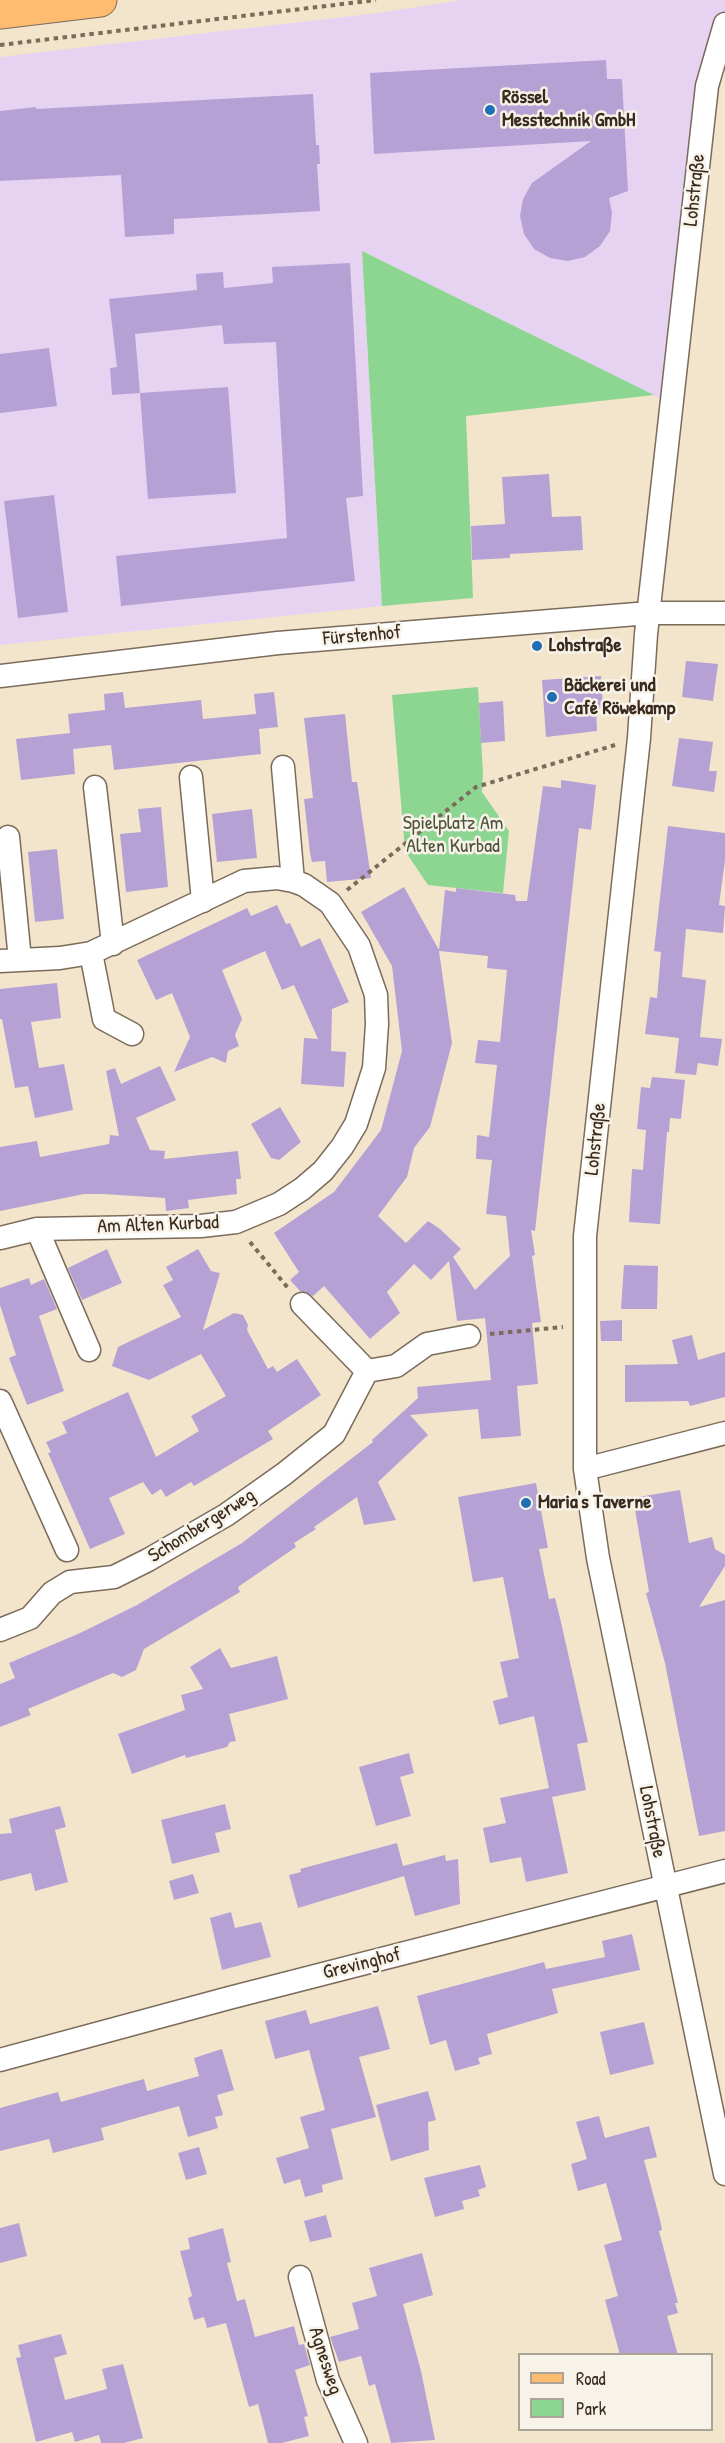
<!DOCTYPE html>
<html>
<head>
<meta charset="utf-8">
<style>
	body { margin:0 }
	#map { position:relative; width:725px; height:2443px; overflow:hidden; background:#f3e5cc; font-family:"Patrick Hand",sans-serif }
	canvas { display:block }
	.legend { position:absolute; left:518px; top:2353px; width:195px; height:78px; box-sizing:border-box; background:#f7f3e8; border:2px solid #aca397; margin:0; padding:8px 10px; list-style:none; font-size:18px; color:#3b2a1e }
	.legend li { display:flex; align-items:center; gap:12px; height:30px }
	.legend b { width:30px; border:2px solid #aca397 }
</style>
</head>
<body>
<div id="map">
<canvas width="725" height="2443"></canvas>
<ul class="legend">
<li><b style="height:8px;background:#febc70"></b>Road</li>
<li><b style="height:16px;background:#8cd692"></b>Park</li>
</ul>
</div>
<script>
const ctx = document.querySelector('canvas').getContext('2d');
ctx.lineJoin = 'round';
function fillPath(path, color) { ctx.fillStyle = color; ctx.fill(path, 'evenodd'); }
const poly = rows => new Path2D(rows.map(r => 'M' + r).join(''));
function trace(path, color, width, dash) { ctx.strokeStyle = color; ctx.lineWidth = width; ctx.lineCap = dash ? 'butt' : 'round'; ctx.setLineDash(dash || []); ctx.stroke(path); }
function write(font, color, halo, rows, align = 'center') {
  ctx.font = font + ' "Patrick Hand",sans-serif'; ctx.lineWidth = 5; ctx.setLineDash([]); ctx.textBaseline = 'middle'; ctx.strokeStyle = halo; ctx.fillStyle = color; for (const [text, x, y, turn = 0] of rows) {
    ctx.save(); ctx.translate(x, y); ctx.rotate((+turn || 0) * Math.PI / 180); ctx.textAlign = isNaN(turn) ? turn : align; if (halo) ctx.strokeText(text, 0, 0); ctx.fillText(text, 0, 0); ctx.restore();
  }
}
fillPath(poly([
	[461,0,725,0,725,66,714,87,677,407,362,251,382,606,0,645,0,57,378,13]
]), '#e5d3f1');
fillPath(poly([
	[362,251,654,395,466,416,473,598,382,606],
	[478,687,483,774,482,792,509,831,503,893,428,885,405,851,392,695]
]), '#8cd692');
fillPath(poly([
	[606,60,607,79,622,79,628,191,609,198,612,213,610,231,600,246,585,257,568,261,550,258,534,249,524,234,520,216,523,199,532,183,591,141,374,154,370,73],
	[313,94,316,145,319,145,320,164,317,164,320,211,174,219,174,234,125,237,121,175,0,181,0,111,36,107,36,109],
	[350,263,363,496,346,498,355,581,121,606,116,556,287,538,276,342,224,344,222,325,135,334,140,393,112,395,110,368,117,367,109,299,197,290,196,274,223,272,224,288,273,283,272,267],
	[49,348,57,406,0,413,0,354],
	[228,387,236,493,148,499,140,393],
	[549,474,552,517,581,516,583,550,510,554,510,558,472,560,471,526,505,524,502,477],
	[54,495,68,612,18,618,4,501],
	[686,661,718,664,713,701,682,697],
	[601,676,603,708,596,708,597,731,546,737,542,680],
	[123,692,125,708,201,700,203,719,256,714,254,694,274,692,278,727,259,729,261,754,114,770,111,745,73,749,75,774,21,780,16,739,70,733,68,714,105,710,104,694],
	[503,701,505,741,481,743,479,703],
	[345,714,352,782,357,782,371,878,327,882,325,861,312,862,310,853,304,799,313,798,304,718],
	[679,738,713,742,709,771,717,771,714,792,672,786],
	[561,780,596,785,591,830,579,828,535,1231,531,1230,535,1255,532,1256,541,1322,532,1323,538,1384,517,1386,521,1436,481,1439,478,1409,410,1415,428,1435,378,1482,396,1520,364,1525,357,1497,314,1527,316,1529,294,1543,296,1547,238,1587,240,1592,144,1649,136,1670,122,1677,113,1673,28,1709,31,1715,0,1727,0,1684,15,1678,9,1663,78,1634,137,1605,242,1543,373,1442,372,1440,418,1398,417,1387,491,1380,485,1318,457,1321,449,1261,431,1280,414,1264,387,1292,400,1313,370,1339,324,1286,313,1296,300,1291,290,1280,299,1272,274,1233,334,1192,381,1130,402,1051,392,966,361,912,404,887,439,950,445,890,456,892,456,888,515,895,516,901,527,901,543,786,561,788],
	[439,951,488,956,487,968,507,970,500,1042,478,1040,475,1063,497,1065,489,1137,477,1135,476,1159,492,1160,486,1214,506,1216,510,1256,475,1290,453,1257,461,1249,440,1229,428,1221,406,1243,378,1216,407,1177,414,1148,430,1127,452,1043],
	[161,807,168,887,126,892,120,834,141,832,138,809],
	[252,809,257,858,217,862,212,814],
	[668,826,725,833,725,860,719,905,725,906,723,933,686,929,682,977,706,980,700,1037,722,1039,718,1066,698,1063,696,1075,675,1073,679,1038,645,1034,650,997,657,998,661,952,654,951],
	[57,849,64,919,35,922,28,852],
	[277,905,286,924,290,923,301,947,320,938,349,1002,332,1009,331,1051,346,1052,344,1087,301,1084,304,1038,318,1039,294,985,282,990,265,951,222,970,242,1019,235,1035,239,1046,228,1051,226,1063,212,1057,174,1072,190,1037,172,993,156,1000,137,960,247,908,251,916],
	[57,983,61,1018,31,1022,39,1068,64,1064,73,1110,35,1118,28,1086,15,1088,2,1019,0,1019,0,989],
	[160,1066,176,1100,136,1118,150,1150,165,1151,164,1159,238,1151,241,1179,236,1179,237,1194,188,1200,189,1208,166,1211,165,1198,103,1194,84,1194,0,1211,0,1147,37,1141,40,1157,109,1144,110,1135,119,1136,106,1071,115,1068,121,1084],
	[652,1077,685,1080,681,1119,670,1118,669,1132,667,1132,660,1224,629,1222,632,1169,643,1170,646,1130,637,1129,641,1087,650,1088],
	[280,1107,301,1142,279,1160,271,1158,251,1124],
	[107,1249,122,1283,82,1300,68,1268],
	[198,1249,211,1271,220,1273,203,1330,234,1313,243,1315,248,1325,247,1330,268,1369,273,1366,277,1372,297,1359,321,1395,268,1431,273,1439,194,1486,191,1482,166,1497,161,1489,152,1495,143,1482,109,1498,125,1534,90,1549,48,1453,51,1452,46,1442,67,1433,62,1422,128,1392,156,1457,199,1431,191,1416,226,1396,201,1354,149,1380,112,1366,118,1347,181,1317,163,1285,173,1280,166,1267],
	[624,1265,658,1266,657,1309,621,1309],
	[29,1278,31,1285,44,1279,57,1309,39,1316,64,1391,27,1405,9,1358,16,1355,0,1305,0,1288],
	[622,1320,622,1341,601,1341,600,1321],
	[692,1335,698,1360,725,1352,725,1397,690,1406,688,1401,625,1402,625,1365,678,1364,672,1340],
	[536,1483,548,1548,539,1549,549,1599,555,1598,560,1618,588,1742,577,1744,586,1790,552,1797,568,1873,526,1882,521,1857,490,1863,483,1828,506,1823,500,1798,549,1788,534,1716,499,1725,493,1701,508,1697,500,1662,519,1658,503,1577,473,1582,458,1497],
	[680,1490,689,1543,712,1537,715,1549,725,1555,725,1566,699,1607,725,1600,725,1831,699,1836,665,1663,646,1593,649,1592,633,1498],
	[220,1648,231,1668,277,1656,288,1699,229,1714,236,1741,230,1742,227,1747,186,1758,185,1755,132,1774,118,1734,185,1710,181,1695,203,1689,190,1667],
	[409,1753,414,1773,400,1777,411,1816,376,1826,359,1767],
	[225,1804,231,1829,215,1833,220,1852,172,1864,161,1820],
	[60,1806,66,1827,55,1830,68,1882,35,1891,31,1873,0,1881,0,1834,12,1833,9,1819],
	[397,1843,403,1866,445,1855,446,1861,458,1859,460,1904,415,1916,404,1876,298,1908,289,1875,301,1872,300,1869],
	[193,1874,199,1893,174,1900,169,1881],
	[231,1912,235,1928,261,1922,271,1957,222,1970,210,1918],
	[632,1934,640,1970,552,1989,558,2013,487,2034,492,2054,478,2058,480,2064,455,2071,446,2040,430,2045,417,1996,544,1962,546,1969,605,1957,602,1941],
	[378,2006,390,2049,359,2057,376,2117,331,2129,343,2179,322,2185,323,2192,305,2197,300,2179,284,2184,276,2158,309,2148,300,2117,325,2110,309,2050,275,2059,265,2021,306,2010,310,2024],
	[644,2022,654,2064,610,2075,600,2032],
	[222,2049,234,2090,217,2095,223,2115,215,2117,218,2128,188,2137,179,2106,101,2128,104,2140,53,2153,49,2139,0,2151,0,2108,58,2092,61,2102,144,2079,147,2091,199,2076,194,2058],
	[428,2091,436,2120,428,2122,429,2150,391,2161,376,2105],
	[599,2116,605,2138,649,2126,657,2157,644,2160,660,2220,662,2230,659,2231,678,2303,675,2303,678,2313,667,2316,678,2355,620,2355,605,2300,618,2296,604,2245,622,2240,606,2183,578,2191,571,2164,587,2159,576,2122],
	[199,2147,207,2174,186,2180,178,2153],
	[480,2165,486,2187,478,2190,480,2196,462,2201,464,2209,435,2217,424,2178],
	[326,2215,332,2237,310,2242,304,2221],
	[19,2223,27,2256,0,2263,0,2228],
	[223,2228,231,2262,227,2263,237,2301,245,2299,255,2337,294,2326,299,2345,304,2344,310,2365,295,2370,308,2416,304,2417,309,2436,282,2443,268,2443,258,2404,249,2407,226,2323,207,2328,204,2317,194,2320,188,2298,192,2296,180,2251,190,2249,188,2238],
	[422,2253,433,2295,403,2304,421,2371,435,2440,391,2443,375,2384,369,2386,361,2356,339,2362,330,2337,359,2329,352,2303,377,2296,369,2268],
	[61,2334,67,2354,54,2358,65,2400,107,2389,102,2369,123,2364,143,2438,124,2443,101,2443,99,2435,75,2442,72,2432,36,2442,16,2358,21,2357,18,2345]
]), '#b6a1d5');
const street = poly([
	[725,24,707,86,646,634,639,738,585,1236,585,1469,598,1558,725,2174],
	[0,676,278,643,649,613,725,613],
	[283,767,293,881],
	[191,777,203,901],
	[95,787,113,944],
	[8,837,20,960],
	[91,953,104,1019,132,1034],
	[0,961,60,958,91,953,244,881,277,878,293,881,304,885,330,903,359,946,376,995,377,1024,374,1068,356,1124,342,1147,323,1171,302,1189,279,1204,236,1222,201,1226,37,1229,0,1238],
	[37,1229,89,1350],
	[302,1304,367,1371],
	[0,1401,67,1550],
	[585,1469,725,1433],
	[0,1630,30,1618,52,1593,70,1582,114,1577,148,1560,226,1515,284,1474,334,1434,367,1371,396,1366,427,1344,469,1336],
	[0,2060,229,1998,725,1871],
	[300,2277,328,2380,356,2443]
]);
const primary = poly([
	[0,12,100,0]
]);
trace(street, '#7b6b5b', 25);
trace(primary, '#7b6b5b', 35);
trace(poly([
	[0,45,376,0],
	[347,890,476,787,615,745],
	[250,1242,288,1288],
	[490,1334,563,1327]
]), '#7b6b5b', 4, [4.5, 4.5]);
trace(street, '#fff', 22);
trace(primary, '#febc70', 33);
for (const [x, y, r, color] of [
	[490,110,6,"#1f6fb2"],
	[537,646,6,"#1f6fb2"],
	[552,697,6,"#1f6fb2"],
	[526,1503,6,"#1f6fb2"]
]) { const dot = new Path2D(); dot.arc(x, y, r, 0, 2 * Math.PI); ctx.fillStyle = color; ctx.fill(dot); trace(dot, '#f7f3e8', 2); }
write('bold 20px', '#3b2a1e', '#f7f3e8', [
	["Rössel",502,98],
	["Messtechnik GmbH",502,121],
	["Lohstraße",549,646],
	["Bäckerei und",564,686],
	["Café Röwekamp",564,709],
	["Maria's Taverne",538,1503]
], 'left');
write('20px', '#3b2a1e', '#f7f3e8', [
	["Lohstraße",695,190,-84],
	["Fürstenhof",362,636,-5],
	["Lohstraße",596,1139,-84],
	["Am Alten Kurbad",158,1225,-2],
	["Schombergerweg",202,1526,-32],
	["Lohstraße",652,1822,79],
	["Grevinghof",362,1964,-14],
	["Agnesweg",325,2361,72]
]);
write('20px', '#4f553b', '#f7f3e8', [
	["Spielplatz Am",453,824],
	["Alten Kurbad",453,847]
]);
</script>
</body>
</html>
